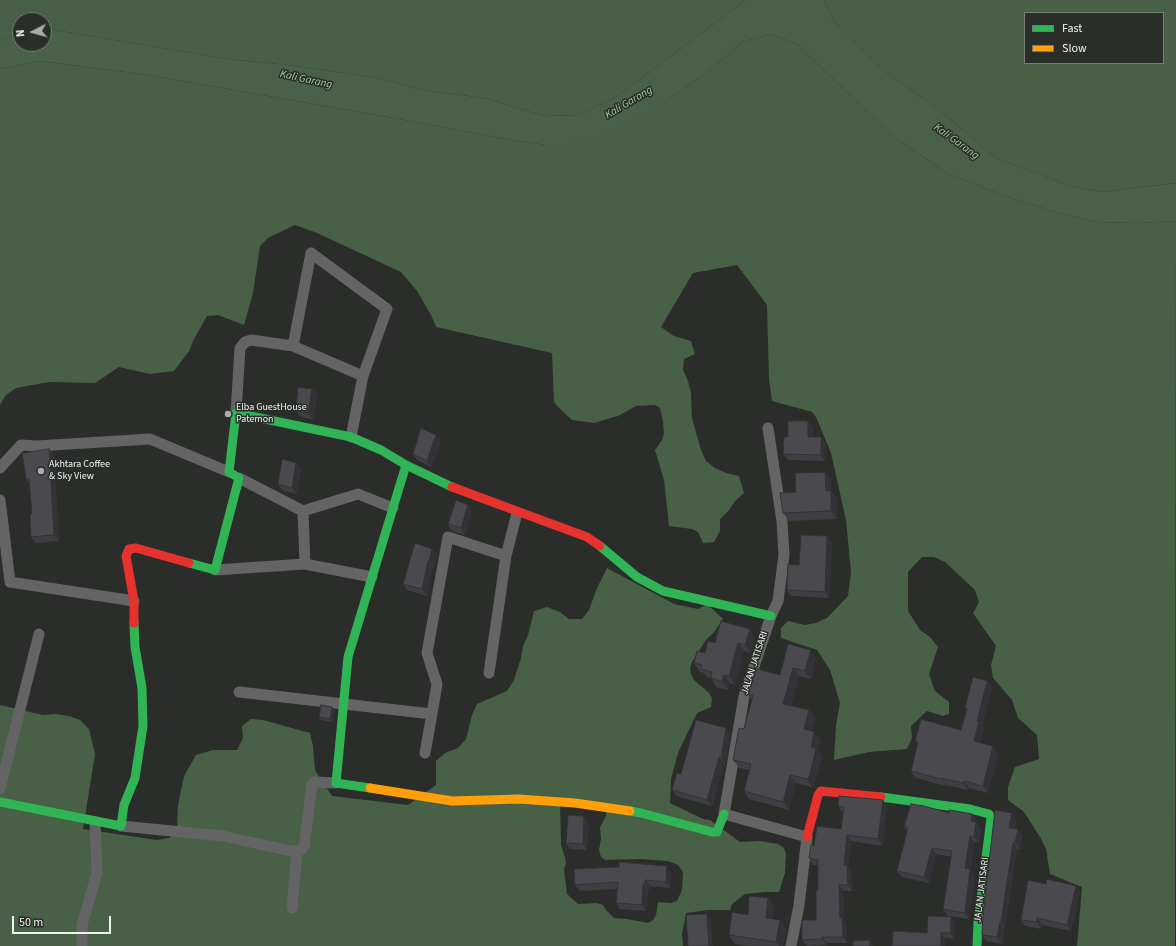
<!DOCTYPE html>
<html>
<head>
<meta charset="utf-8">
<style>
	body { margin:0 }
	#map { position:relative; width:1176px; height:946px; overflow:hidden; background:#2a2d29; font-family:"Source Sans 3",sans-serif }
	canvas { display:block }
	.legend { position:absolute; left:1024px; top:12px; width:140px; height:52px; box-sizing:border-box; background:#292e28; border:1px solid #787c77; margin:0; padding:5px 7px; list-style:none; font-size:12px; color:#eef2ee }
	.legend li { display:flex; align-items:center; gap:8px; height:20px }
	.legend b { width:20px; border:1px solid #787c77 }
	.north { position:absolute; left:12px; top:12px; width:40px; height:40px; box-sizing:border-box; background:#292e28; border:1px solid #787c77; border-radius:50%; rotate:264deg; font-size:11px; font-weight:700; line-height:16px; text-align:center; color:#eef2ee }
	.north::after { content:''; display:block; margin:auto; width:14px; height:18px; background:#a9ada9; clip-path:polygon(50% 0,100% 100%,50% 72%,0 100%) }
	.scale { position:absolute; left:12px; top:916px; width:99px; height:18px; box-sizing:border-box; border:2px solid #eef2ee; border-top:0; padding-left:5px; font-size:12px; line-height:14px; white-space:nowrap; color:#eef2ee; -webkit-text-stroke:3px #292e28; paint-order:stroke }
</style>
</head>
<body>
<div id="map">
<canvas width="1176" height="946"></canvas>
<ul class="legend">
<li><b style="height:5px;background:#30b455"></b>Fast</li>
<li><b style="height:5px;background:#ff9f0a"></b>Slow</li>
</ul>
<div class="north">N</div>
<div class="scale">50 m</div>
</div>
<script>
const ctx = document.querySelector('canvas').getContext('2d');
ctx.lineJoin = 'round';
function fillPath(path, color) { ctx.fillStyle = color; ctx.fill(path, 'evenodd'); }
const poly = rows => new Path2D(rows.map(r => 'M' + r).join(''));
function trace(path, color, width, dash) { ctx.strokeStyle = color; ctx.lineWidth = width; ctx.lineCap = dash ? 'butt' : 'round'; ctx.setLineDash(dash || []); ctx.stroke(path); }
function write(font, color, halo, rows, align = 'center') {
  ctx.font = font + ' "Source Sans 3",sans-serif'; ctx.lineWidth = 3; ctx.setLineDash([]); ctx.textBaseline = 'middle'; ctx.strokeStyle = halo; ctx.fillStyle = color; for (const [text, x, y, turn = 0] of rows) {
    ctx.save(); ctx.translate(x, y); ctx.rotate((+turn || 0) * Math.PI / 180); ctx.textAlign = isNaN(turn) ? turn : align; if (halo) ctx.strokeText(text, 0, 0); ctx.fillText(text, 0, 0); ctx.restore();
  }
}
fillPath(poly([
	[0,0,746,0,618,96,580,115,544,116,484,98,422,90,379,78,288,65,228,59,49,29,44,29,44,20,20,20,20,34,10,36,0,41],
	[824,0,1176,0,1176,183,1102,192,1073,187,996,158,939,110,880,68,835,23],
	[1025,13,1163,13,1163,63,1025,63],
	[770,34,797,44,893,136,947,173,1008,197,1059,213,1098,222,1136,223,1176,221,1175,946,1077,946,1082,887,1050,874,1046,849,1040,837,1024,812,1008,800,1008,787,1015,767,1039,759,1037,735,1018,718,1012,700,993,678,991,665,996,646,973,613,979,602,975,590,945,562,934,557,922,557,908,572,908,611,920,630,930,637,938,647,929,674,935,691,949,702,949,714,943,716,927,711,911,726,912,738,907,749,869,752,834,760,836,725,840,703,830,670,817,650,781,638,781,628,788,621,805,625,816,623,827,618,848,596,851,572,846,520,831,453,816,417,812,412,772,401,769,379,767,305,737,265,693,273,661,327,674,336,691,341,695,354,684,359,683,370,688,381,691,393,692,418,701,450,706,461,715,468,726,473,739,476,744,493,735,501,729,510,720,519,720,531,714,542,703,543,698,532,692,529,669,526,664,480,655,450,662,440,664,434,663,421,660,408,655,405,636,406,618,416,594,423,572,420,558,407,554,402,552,353,436,327,431,315,417,291,401,272,317,233,295,225,268,238,260,246,253,293,244,325,218,315,207,316,194,339,189,351,174,371,150,374,119,367,95,383,49,382,16,388,6,395,0,405,0,69,41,61,148,75,388,117,517,141,547,145,662,104,715,66,742,42],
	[607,568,674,604,698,609,707,604,723,619,714,632,706,640,692,662,690,668,691,674,694,680,709,693,712,698,711,707,697,713,678,753,671,779,670,803,703,819,710,820,740,842,759,841,778,844,784,848,786,854,785,873,779,892,765,892,745,894,732,904,730,910,708,910,686,913,682,934,683,946,0,946,0,705,43,715,56,714,69,716,80,720,89,729,95,754,83,829,157,840,169,838,177,829,178,805,184,776,196,755,213,750,237,750,243,738,242,726,251,719,263,720,310,733,313,746,315,770,332,796,408,805,436,785,436,761,445,753,458,748,466,739,472,715,477,704,507,691,514,680,521,658,523,646,528,635,534,611,547,607,560,612,569,619,582,619,589,610,597,588],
	[560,801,606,810,606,816,600,827,601,839,599,850,601,857,606,860,640,859,668,861,678,865,683,872,682,890,677,901,671,903,658,902,656,915,653,920,648,923,627,919,614,918,606,910,603,905,597,903,578,904,567,894,564,869,566,863,565,857,561,845]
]), '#486046');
fillPath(poly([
	[746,0,824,0,835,23,880,68,939,110,996,158,1073,187,1102,192,1176,183,1176,221,1136,223,1098,222,1059,213,1008,197,947,173,893,136,797,44,770,34,742,42,715,66,662,104,612,132,587,143,547,145,517,141,388,117,148,75,41,61,0,69,0,41,10,36,20,34,20,44,44,44,44,29,49,29,228,59,288,65,379,78,422,90,484,98,544,116,580,115,618,96]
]), '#496146');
trace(poly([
	[841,36,866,23,895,0]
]), '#496146', 4);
trace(poly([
	[293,346,311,253,387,309,363,376],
	[236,413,240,348,245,342,251,340,293,346,363,376,351,437],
	[768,428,782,521,784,555,778,601,771,616,744,696,724,814,807,837,799,905,791,946],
	[0,468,21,445,37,446,150,439,229,472],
	[239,478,303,511,358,494,393,508],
	[0,500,10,582,134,601],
	[303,511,305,564],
	[215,570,305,564,372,577],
	[489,673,506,556],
	[239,692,432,714,437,684,427,653,448,537,506,556,517,513],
	[425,753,432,714],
	[0,789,39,634],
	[121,826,223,836,291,851,297,851,301,850,304,846,312,785,314,782,336,783],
	[292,908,297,851],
	[82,946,82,925,97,873,95,822]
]), '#636463', 11);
trace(poly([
	[600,546,637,577,663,591,771,616],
	[189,563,215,570,239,478,229,472,236,413,351,437,381,450,406,465,452,487],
	[370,788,336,783,348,657,406,465],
	[881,797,970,809,989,814,991,818,978,922,977,946],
	[0,802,121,826,124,805,135,778,143,726,142,688,135,647,134,623],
	[630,811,641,813,712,832,717,832,724,814]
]), '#30b455', 9);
trace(poly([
	[370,788,452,801,519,799,575,803,630,811]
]), '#ff9f0a', 9);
trace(poly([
	[452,487,587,537,600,546],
	[134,623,134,601,126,556,129,549,136,548,189,563],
	[807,837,818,795,821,791,881,797]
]), '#e5322d', 9);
fillPath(poly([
	[312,389,317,395,313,420,301,417,296,411],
	[808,421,813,428,813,437,821,437,826,444,825,461,788,460,783,454,788,437],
	[441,441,431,467,417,460,413,454],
	[49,449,54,456,59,541,35,543,31,537,32,514,30,484,26,479],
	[301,469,297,494,282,490,278,484],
	[825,472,831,480,831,491,837,499,837,519,789,521,783,513,796,492],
	[472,511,465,535,452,531,448,524],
	[827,536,832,543,829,598,791,596,787,590,799,565],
	[432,549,437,555,434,568,432,567,427,596,407,590,403,584],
	[755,638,751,653,744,651,735,685,730,683,728,690,716,687,711,678,707,677,704,673,700,672,694,663,715,643],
	[788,644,816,658,811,679,799,676,791,706,809,710,815,719,811,731,814,732,820,740,818,751,822,757,814,785,812,787,796,783,789,810,749,799,744,791,749,770,739,768,733,760,744,729,752,701,747,694,780,675],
	[992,688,982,726,984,728,980,743,998,753,988,793,969,788,968,790,946,785,946,786,916,778,911,771,918,745,915,741,961,730,966,710,965,708],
	[332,707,334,710,333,722,321,720,319,717],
	[726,728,730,735,725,764,724,764,712,806,676,796,672,790,681,774],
	[883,800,887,807,882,846,851,841,848,867,851,871,852,891,843,891,844,920,847,924,847,943,827,943,827,945,807,946,802,940,816,920,818,890,818,865,813,865,809,858,814,846,841,829,843,812,842,812,838,806],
	[949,813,977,820,976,822,981,828,979,843,974,842,970,869,975,875,969,919,948,916,943,909,952,857,936,854,929,883,902,877,897,871,907,831,904,827],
	[1016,819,1015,829,1022,835,1020,850,1017,849,1005,928,1004,928,1002,944,986,941,982,935],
	[589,823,587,850,570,849,566,843],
	[671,872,670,888,650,886,649,890,648,890,646,911,620,909,616,903,617,889,580,891,575,885],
	[1046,884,1076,886,1080,892,1071,931,1042,925,1041,929,1025,926,1021,920],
	[768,898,774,906,773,919,780,920,786,929,783,946,751,946,735,944,729,935,748,915],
	[955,923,954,939,945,938,945,946,892,946]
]), '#3f3f43');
fillPath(poly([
	[312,389,317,395,313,420,308,413],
	[808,421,813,428,813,443,808,437],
	[436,435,441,441,431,467,427,461],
	[821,437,826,444,825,461,821,455],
	[49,449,54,456,59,541,54,535],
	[296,463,301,469,297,494,292,488],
	[825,472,831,480,831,491,837,499,837,519,831,511,826,491],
	[468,505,472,511,465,535,461,528],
	[827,536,832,543,829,598,825,592],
	[432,549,437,555,434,568,429,561],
	[428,561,432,567,427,596,422,589],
	[750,629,755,638,751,653,745,645],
	[738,643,744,651,735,685,729,676],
	[811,650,816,658,811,679,805,671],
	[793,668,799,676,789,712,783,704],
	[724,675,730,683,728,690,722,682],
	[987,681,992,688,982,726,984,728,978,748,974,741,977,721],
	[332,707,334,710,333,722,330,719],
	[809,710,815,719,810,738,804,729],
	[726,728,730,735,725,764,721,758],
	[814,732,820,740,818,751,822,757,814,785,812,787,807,779,811,747],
	[993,746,998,753,988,793,983,786],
	[719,757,724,764,712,806,707,800],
	[790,775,796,783,789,810,783,802],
	[941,778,946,785,946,786,941,779],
	[964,781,969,788,968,790,963,783],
	[883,800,887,807,882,846,878,839],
	[1012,813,1016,819,1014,834,1009,828],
	[972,814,977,820,976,822,981,828,979,843,974,837,971,821],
	[584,816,589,823,587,850,583,844],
	[1018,829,1022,835,1020,850,1015,843],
	[847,835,851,841,848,867,851,871,852,891,848,885,844,865],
	[970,836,974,842,969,874,965,868],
	[1013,843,1017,849,1005,928,1001,922],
	[932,848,936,854,929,883,924,877],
	[667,866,671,872,670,888,666,882],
	[970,869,975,875,969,919,965,913],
	[645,880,650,886,649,890,645,884],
	[643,884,648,890,646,911,642,905],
	[839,885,843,891,844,920,847,924,847,943,843,937,840,918],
	[1076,886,1080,892,1071,931,1067,925],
	[768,898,774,906,772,926,766,918],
	[707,914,711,920,713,946,709,946],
	[951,917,955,923,954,939,950,933],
	[1037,918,1042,925,1041,929,1037,922],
	[780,920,786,929,783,946,779,946,776,942],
	[1000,922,1004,928,1002,944,997,937],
	[941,933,945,938,945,946,941,946],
	[822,937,827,943,827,945,822,939],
	[869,940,873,946,870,946]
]), '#333337');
const building = poly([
	[298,387,312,389,308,413,296,411,298,387],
	[788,421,808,421,808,437,821,437,821,455,783,454,784,437,788,437,788,421],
	[421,428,436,435,427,461,413,454,421,428],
	[49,449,54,535,31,537,30,514,32,514,29,479,26,479,22,453,49,449],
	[282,459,296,463,292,488,278,484,282,459],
	[825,472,826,491,831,491,831,511,783,513,780,493,796,492,795,473,825,472],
	[456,500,468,505,461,528,448,524,456,500],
	[801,535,827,536,825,592,787,590,788,564,799,565,801,535],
	[415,543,432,549,429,561,428,561,422,589,403,584,415,543],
	[721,621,750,629,745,645,738,643,729,676,724,675,722,682,711,678,712,672,701,669,702,665,694,663,697,651,705,653,708,641,715,643,721,621],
	[788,644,811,650,805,671,793,668,783,704,809,710,804,729,814,732,811,747,816,749,809,777,807,779,790,775,783,802,744,791,751,764,733,760,739,728,744,729,753,695,747,694,753,668,780,675,788,644],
	[973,677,987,681,977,721,979,721,974,741,993,746,983,786,964,781,963,783,941,778,941,779,911,771,918,742,915,741,921,719,961,730,967,709,965,708,973,677],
	[321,705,332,707,330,719,319,717,321,705],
	[696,720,726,728,721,758,719,757,707,800,672,790,677,773,681,774,696,720],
	[839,796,883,800,878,839,847,835,844,865,847,865,848,885,839,885,840,918,842,918,843,937,822,937,822,939,802,940,802,920,816,920,816,891,818,890,818,860,809,858,811,845,814,846,817,826,841,829,844,807,838,806,839,796],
	[911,804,924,806,949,813,949,810,972,814,971,821,976,822,974,837,970,836,965,868,970,869,965,913,943,909,952,851,932,848,924,877,897,871,908,828,904,827,911,804],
	[995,810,1012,813,1009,828,1018,829,1015,843,1013,843,1001,922,1000,922,997,937,982,935,983,916,995,810],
	[568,815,584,816,583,844,566,843,568,815],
	[619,862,667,866,666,882,645,880,645,884,643,884,642,905,616,903,618,882,575,885,574,869,619,867,619,862],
	[1047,879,1076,886,1067,925,1037,918,1037,922,1021,920,1028,880,1046,884,1047,879],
	[749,896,768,898,766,918,780,920,776,942,729,935,732,912,748,915,749,896],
	[707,914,709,946,688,946,686,915,707,914],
	[928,916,951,917,950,933,941,933,941,946,892,946,893,931,927,933,928,916],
	[869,940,870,946,853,946,853,941,869,940]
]);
fillPath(building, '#49494e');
trace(building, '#333337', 1);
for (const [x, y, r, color] of [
	[228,414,4,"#a9ada9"],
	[41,471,4,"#a9ada9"]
]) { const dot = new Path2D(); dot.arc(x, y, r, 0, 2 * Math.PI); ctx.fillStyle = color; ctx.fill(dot); trace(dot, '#292e28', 1.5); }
write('10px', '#eef2ee', '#292e28', [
	["Elba GuestHouse",236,408],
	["Patemon",236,420],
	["Akhtara Coffee",49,465],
	["& Sky View",49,477]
], 'left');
write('10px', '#eef2ee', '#292e28', [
	["JALAN JATISARI",755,663,-72],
	["JALAN JATISARI",982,890,-83]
]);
write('italic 11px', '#a0ce9a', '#292e28', [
	["Kali Garang",306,80,12],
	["Kali Garang",629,103,-31],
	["Kali Garang",956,142,36]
]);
</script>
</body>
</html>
